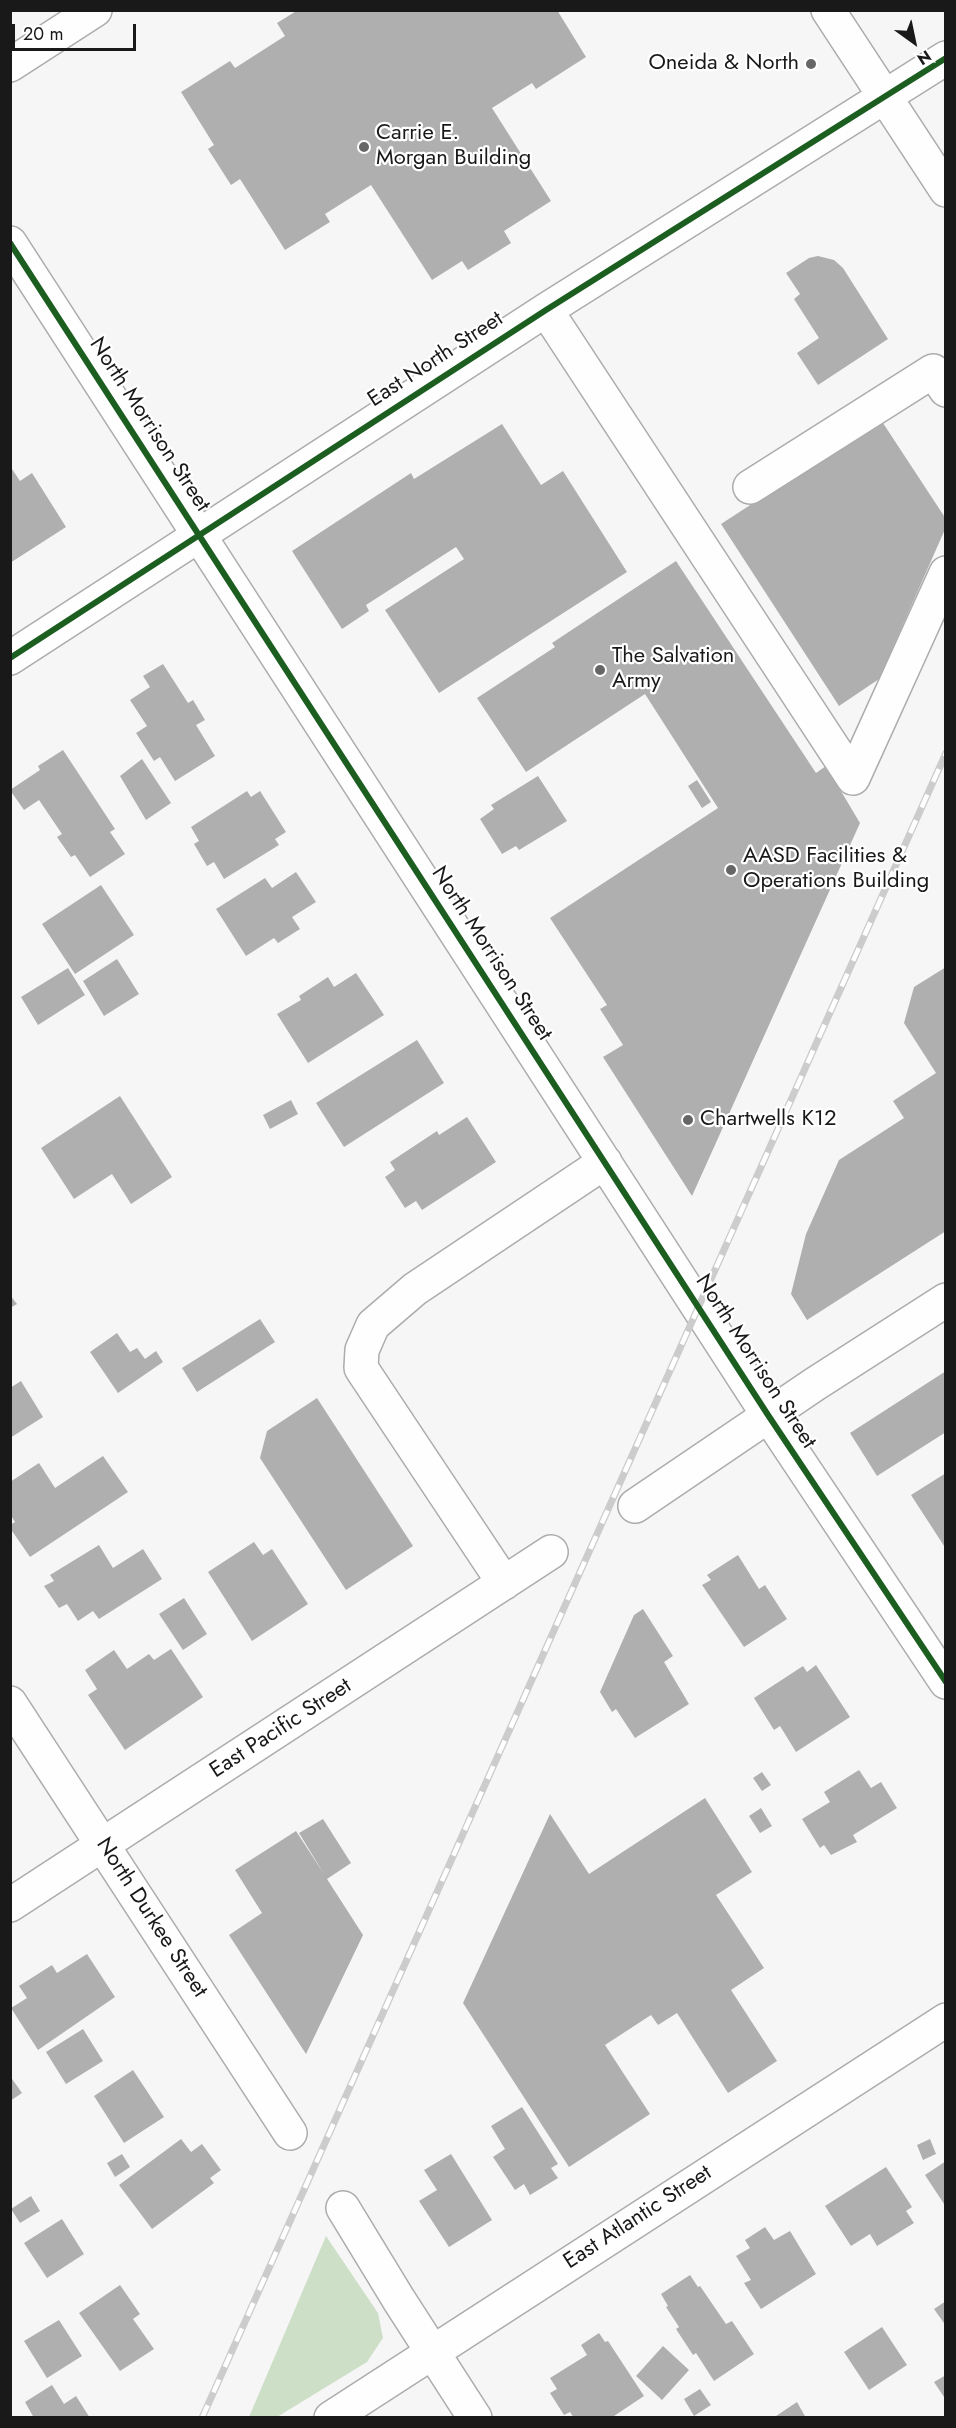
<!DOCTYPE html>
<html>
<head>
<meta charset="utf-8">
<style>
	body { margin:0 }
	#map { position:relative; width:956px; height:2428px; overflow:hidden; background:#f6f6f7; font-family:Jost,sans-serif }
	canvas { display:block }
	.frame { position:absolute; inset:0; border:12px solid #19191a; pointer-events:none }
	.north { position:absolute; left:884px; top:12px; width:60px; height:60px; -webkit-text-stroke:4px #fff; paint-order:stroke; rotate:147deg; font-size:16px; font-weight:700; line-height:24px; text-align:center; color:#19191a }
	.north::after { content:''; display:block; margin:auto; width:21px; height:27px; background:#19191a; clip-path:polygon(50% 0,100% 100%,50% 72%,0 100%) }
	.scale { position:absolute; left:12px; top:24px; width:124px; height:27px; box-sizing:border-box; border:3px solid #19191a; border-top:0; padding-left:8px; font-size:18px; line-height:21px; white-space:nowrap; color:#19191a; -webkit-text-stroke:4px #fff; paint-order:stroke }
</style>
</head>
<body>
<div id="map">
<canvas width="956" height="2428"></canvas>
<div class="frame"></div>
<div class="north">N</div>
<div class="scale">20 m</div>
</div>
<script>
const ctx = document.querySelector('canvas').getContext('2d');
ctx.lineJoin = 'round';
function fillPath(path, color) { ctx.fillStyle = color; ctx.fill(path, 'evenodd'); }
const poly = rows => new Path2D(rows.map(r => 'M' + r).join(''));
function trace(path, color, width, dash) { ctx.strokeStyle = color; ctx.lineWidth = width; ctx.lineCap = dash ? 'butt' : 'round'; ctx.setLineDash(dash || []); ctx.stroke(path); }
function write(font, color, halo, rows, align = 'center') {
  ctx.font = font + ' Jost,sans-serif'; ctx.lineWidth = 4.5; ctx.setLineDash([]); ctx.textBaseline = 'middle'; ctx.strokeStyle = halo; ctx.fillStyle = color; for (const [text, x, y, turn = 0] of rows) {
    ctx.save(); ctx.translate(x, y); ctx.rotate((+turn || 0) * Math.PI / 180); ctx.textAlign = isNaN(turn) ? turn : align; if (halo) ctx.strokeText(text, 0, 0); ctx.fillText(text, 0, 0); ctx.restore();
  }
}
fillPath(poly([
	[326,2236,378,2313,383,2338,367,2362,277,2417,249,2417]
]), '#cedfc7');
fillPath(poly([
	[298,10,557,10,586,57,536,89,532,83,492,108,551,201,504,231,511,243,468,270,462,261,432,280,371,185,325,214,330,222,285,250,240,179,231,185,208,149,214,145,181,92,230,61,235,68,285,36,277,23],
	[818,256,834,260,843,268,888,339,818,385,797,353,819,338,794,299,800,294,786,273,809,258],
	[881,420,946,519,946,527,879,679,839,706,721,524],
	[502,424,541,485,563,471,627,572,439,693,385,610,464,559,456,547,366,605,369,611,342,629,292,551,411,473,414,479],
	[10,466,20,481,32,473,66,527,10,563],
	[676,561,816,773,826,766,860,823,692,1196,603,1057,623,1045,600,1009,607,1005,550,918,718,808,645,694,526,772,477,698,555,647,552,643],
	[163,664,188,703,193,700,205,720,196,725,215,756,175,781,160,757,154,761,136,733,147,726,130,700,150,687,143,676],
	[63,750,115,829,110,832,125,854,90,877,75,855,71,857,57,837,62,834,39,800,24,810,10,790,40,770,38,766],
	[142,759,171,803,146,820,120,776],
	[538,776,567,821,519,850,516,846,502,854,480,819,494,809,491,805],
	[697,780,711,802,702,808,688,786],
	[247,791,251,797,260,791,286,832,275,839,279,845,224,879,214,862,207,866,194,844,199,841,191,827],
	[296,872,316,902,292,917,300,929,278,943,274,938,246,956,216,909,265,878,272,888],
	[101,885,134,935,75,974,42,924],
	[117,959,139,994,104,1016,83,981],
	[946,967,946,1231,807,1320,791,1294,806,1234,839,1160,904,1118,893,1101,936,1073,904,1023,914,987],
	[68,968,85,995,38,1025,21,997],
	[356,973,384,1015,308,1063,277,1014,301,1000,299,996,328,977,334,987],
	[417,1040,444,1083,344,1147,316,1103],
	[120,1096,172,1177,131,1204,112,1174,74,1199,41,1148],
	[291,1100,298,1114,270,1129,263,1115],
	[467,1117,496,1162,422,1210,416,1201,405,1208,385,1177,395,1170,390,1162,437,1131,439,1135],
	[10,1295,17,1304,10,1308],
	[260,1319,275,1342,197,1392,182,1368],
	[117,1333,130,1352,137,1348,145,1359,156,1351,163,1362,118,1393,90,1352],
	[946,1371,946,1432,877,1476,850,1433],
	[21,1381,43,1417,10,1438,10,1388],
	[317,1398,413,1546,346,1590,260,1458,267,1431],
	[103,1456,128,1492,30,1557,10,1528,10,1525,15,1522,10,1514,10,1482,39,1463,55,1488],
	[946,1473,946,1549,911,1495],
	[254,1542,263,1555,272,1549,308,1604,252,1641,208,1572],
	[99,1545,113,1568,143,1549,162,1579,99,1619,93,1611,78,1621,67,1604,59,1608,44,1586,54,1581,50,1575],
	[738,1555,759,1589,765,1585,787,1619,744,1647,702,1585,711,1580,707,1575],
	[184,1598,207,1634,183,1650,159,1614],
	[643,1609,673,1656,664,1662,689,1704,635,1738,616,1709,612,1712,600,1692,634,1615],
	[171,1649,203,1697,125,1750,88,1695,97,1689,85,1670,114,1650,127,1669,149,1654,154,1660],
	[816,1665,850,1717,796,1752,780,1726,774,1730,754,1698,803,1666,807,1672],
	[859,1770,871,1788,881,1782,897,1808,853,1835,857,1842,831,1855,824,1845,820,1848,802,1819,830,1802,824,1792],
	[762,1772,771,1785,762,1791,753,1778],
	[705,1798,752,1872,716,1895,764,1968,731,1990,777,2061,728,2093,677,2013,658,2025,651,2015,605,2045,650,2114,569,2167,463,2003,550,1814,589,1874],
	[761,1808,772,1826,760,1833,749,1816],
	[323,1819,351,1863,327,1879,363,1935,306,2054,229,1935,262,1913,235,1870,296,1831,324,1874,299,1833],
	[87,1954,115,1997,38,2050,11,2008,27,1998,19,1986,52,1965,57,1973],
	[83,2029,103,2061,66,2084,46,2052],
	[133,2070,164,2117,124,2143,94,2096],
	[10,2076,22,2093,10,2101],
	[522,2107,558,2164,551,2168,558,2178,530,2195,524,2184,515,2190,493,2157,505,2149,491,2126],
	[181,2139,191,2152,202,2144,221,2170,210,2178,214,2183,152,2229,119,2185],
	[930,2139,936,2154,923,2160,917,2145],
	[122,2154,130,2167,115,2177,107,2163],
	[451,2154,492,2220,449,2247,419,2201,437,2190,424,2170],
	[946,2161,946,2207,925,2175],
	[886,2167,912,2207,906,2211,914,2223,877,2246,870,2234,851,2246,825,2206],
	[31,2196,40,2211,20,2223,11,2209],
	[62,2219,84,2254,47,2278,24,2243],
	[765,2227,774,2240,790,2231,816,2274,761,2309,744,2283,751,2280,736,2256,750,2248,745,2240],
	[690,2275,698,2287,700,2286,726,2324,732,2321,754,2354,714,2381,696,2353,693,2355,676,2329,679,2327,666,2307,668,2306,661,2294],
	[120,2285,140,2314,133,2319,154,2349,120,2371,79,2313],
	[946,2301,946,2326,934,2309],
	[59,2320,82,2356,47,2378,24,2341],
	[882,2327,907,2365,869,2390,844,2352],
	[599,2333,605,2342,608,2341,644,2396,611,2418,574,2418,570,2412,564,2415,550,2393,557,2389,550,2378,587,2355,581,2345],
	[663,2346,689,2370,662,2400,636,2376],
	[946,2375,946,2400,934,2382],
	[52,2385,64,2404,76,2396,90,2418,34,2418,25,2402],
	[700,2389,711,2405,694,2416,684,2399],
	[797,2402,806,2418,773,2418]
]), '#b0afb0');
const minor = poly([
	[10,243,768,1415,946,1682],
	[546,310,853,778,946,573],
	[750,487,933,371,946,390],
	[10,658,546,310,946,58],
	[635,1506,815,1384,946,1300],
	[504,1583,361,1368,362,1350,373,1325,415,1289,605,1162],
	[10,1703,290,2133],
	[10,1905,551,1552],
	[343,2208,399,2300,475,2418],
	[331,2418,946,2020]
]);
const major = poly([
	[828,10,946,190],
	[10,65,95,10]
]);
trace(minor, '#acacad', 36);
trace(major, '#acacad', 36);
trace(minor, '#fefefe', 33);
trace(major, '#fefefe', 33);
const rail = poly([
	[202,2418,946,753]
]);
trace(rail, '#ccc', 7);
trace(rail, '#fff', 4.5, [14]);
trace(poly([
	[10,243,768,1415,946,1682],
	[10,658,546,310,946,58]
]), '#1b5e20', 6);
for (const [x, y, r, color] of [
	[811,64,6,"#666667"],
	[364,147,6,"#666667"],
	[600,670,6,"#666667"],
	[731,870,6,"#666667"],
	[688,1120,6,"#666667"]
]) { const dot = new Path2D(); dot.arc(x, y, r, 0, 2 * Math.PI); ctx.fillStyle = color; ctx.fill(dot); trace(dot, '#fff', 2); }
write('22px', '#19191a', '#fff', [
	["Oneida & North",799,64,"right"],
	["Carrie E.",376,134],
	["Morgan Building",376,159],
	["The Salvation",612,657],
	["Army",612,682],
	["AASD Facilities &",743,857],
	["Operations Building",743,882],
	["Chartwells K12",700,1120]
], 'left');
write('22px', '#19191a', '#fff', [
	["East North Street",436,360,-33],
	["North Morrison Street",149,425,57],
	["North Morrison Street",491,954,57],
	["North Morrison Street",755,1362,57],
	["East Pacific Street",281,1729,-33],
	["North Durkee Street",151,1918,57],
	["East Atlantic Street",638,2218,-33]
]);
</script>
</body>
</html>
